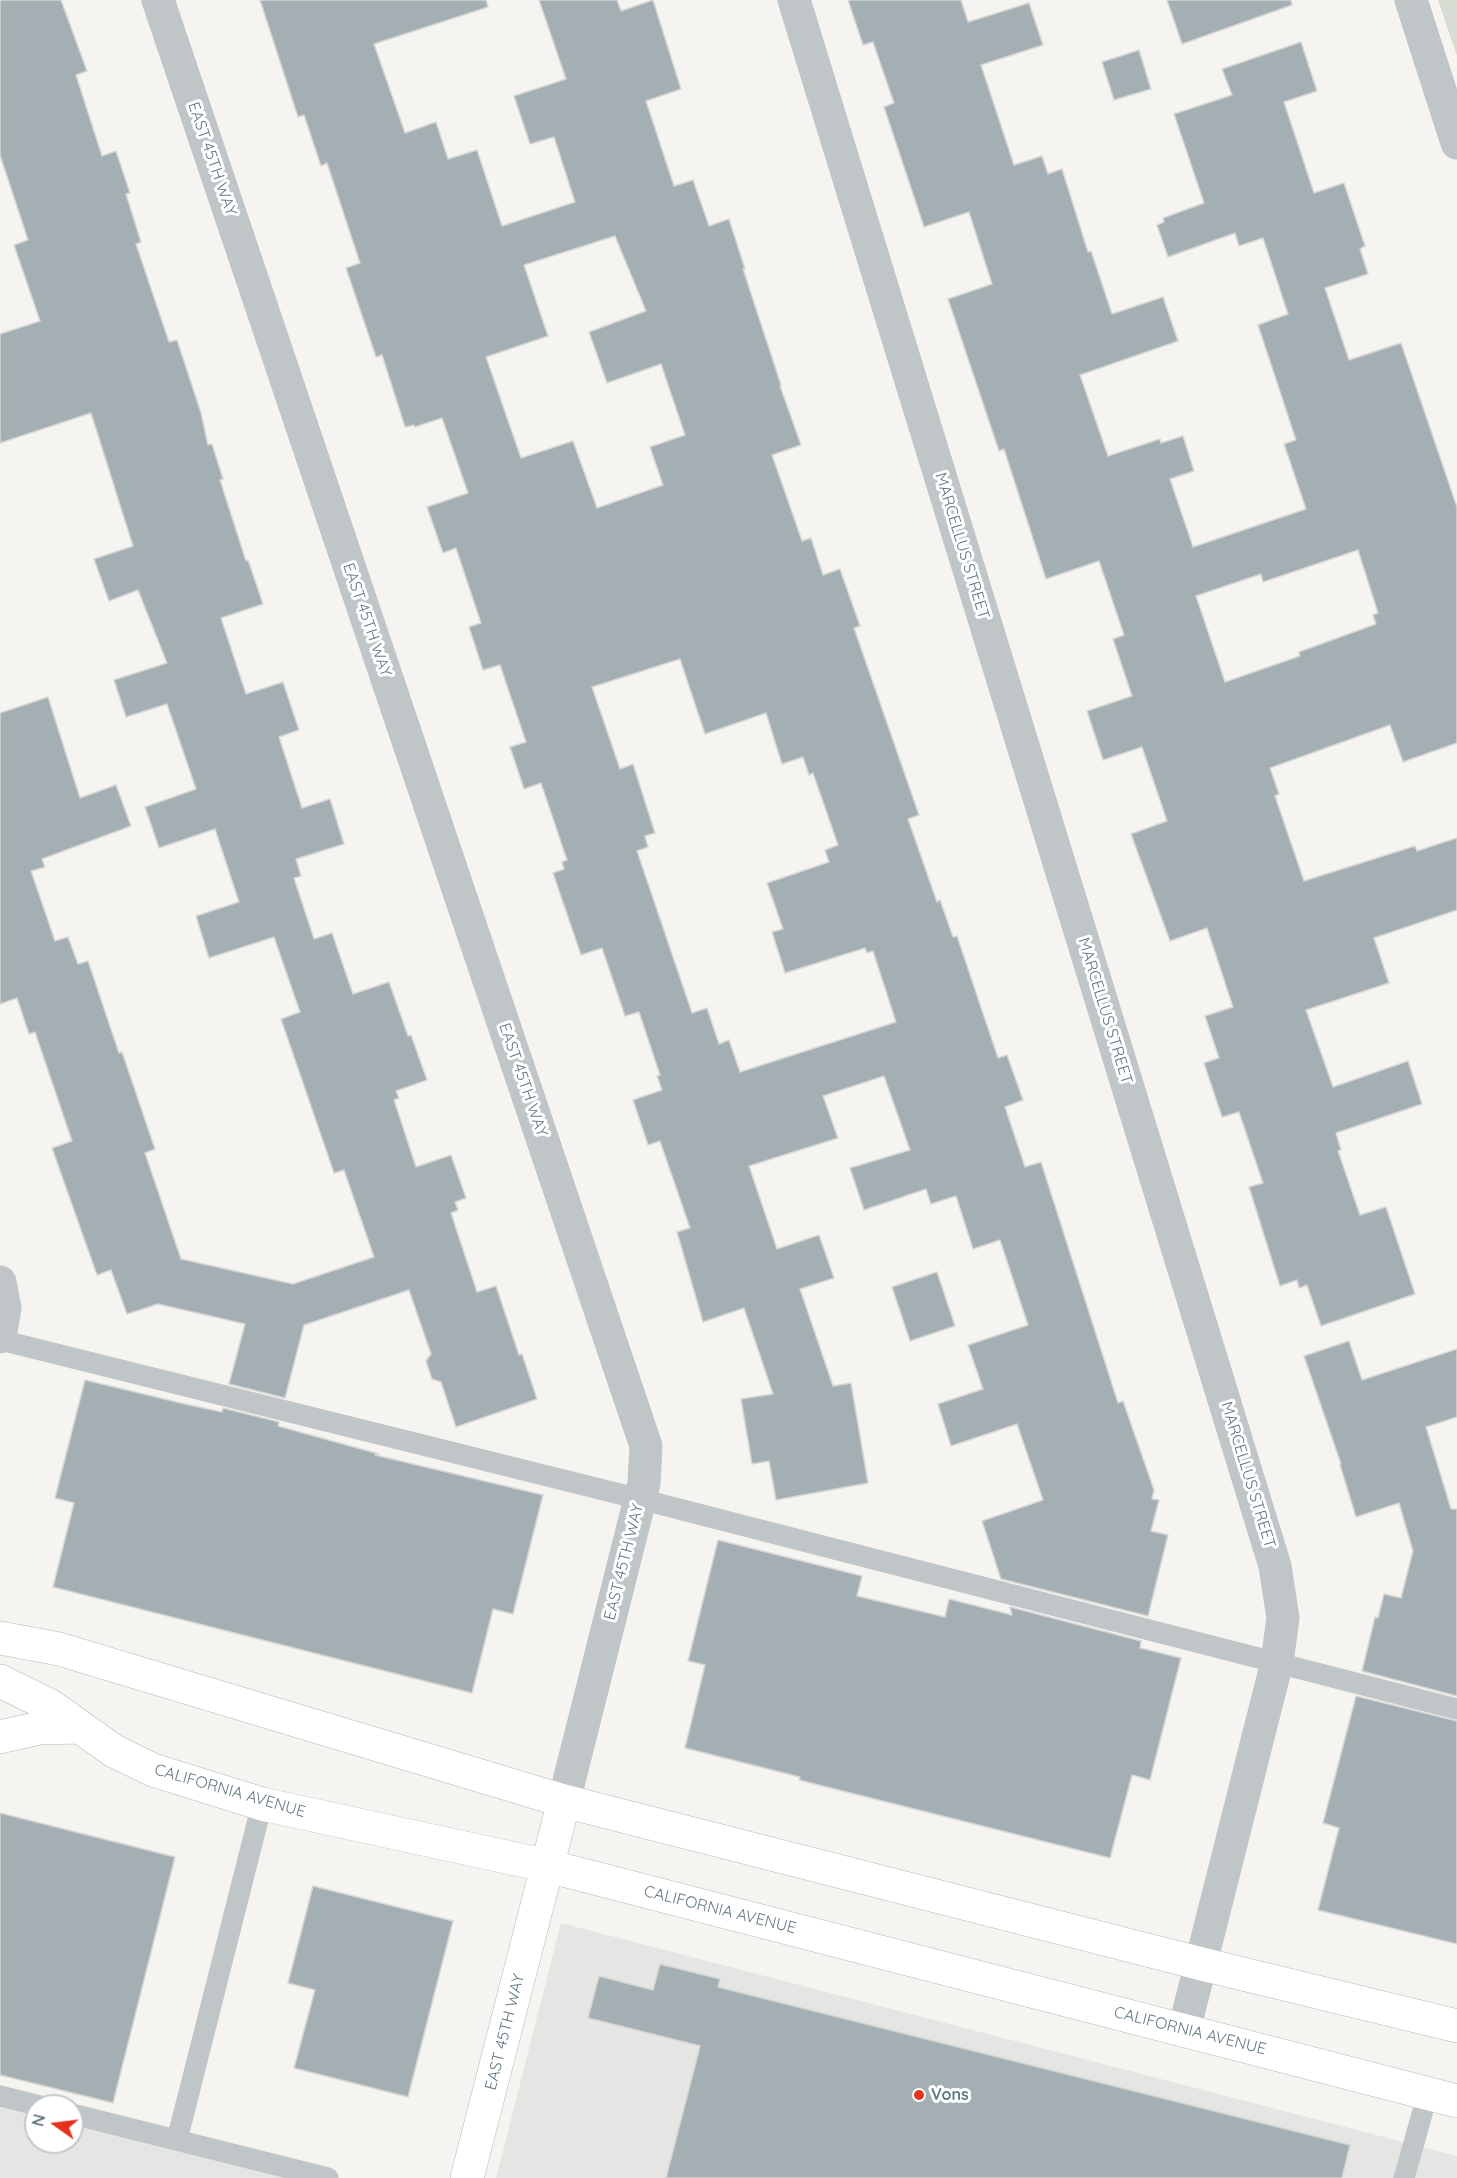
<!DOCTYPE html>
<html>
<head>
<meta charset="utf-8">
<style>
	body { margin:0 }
	#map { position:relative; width:1457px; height:2178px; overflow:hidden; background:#f5f4f1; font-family:Quicksand,sans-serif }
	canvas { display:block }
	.north { position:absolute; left:24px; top:2094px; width:60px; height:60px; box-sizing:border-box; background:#fff; border:2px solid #c1c9cd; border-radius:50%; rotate:284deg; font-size:16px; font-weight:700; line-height:24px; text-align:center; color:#637983 }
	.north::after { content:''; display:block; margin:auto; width:21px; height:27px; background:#e7311f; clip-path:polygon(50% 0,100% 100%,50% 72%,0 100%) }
</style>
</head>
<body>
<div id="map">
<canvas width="1457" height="2178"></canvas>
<div class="north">N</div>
</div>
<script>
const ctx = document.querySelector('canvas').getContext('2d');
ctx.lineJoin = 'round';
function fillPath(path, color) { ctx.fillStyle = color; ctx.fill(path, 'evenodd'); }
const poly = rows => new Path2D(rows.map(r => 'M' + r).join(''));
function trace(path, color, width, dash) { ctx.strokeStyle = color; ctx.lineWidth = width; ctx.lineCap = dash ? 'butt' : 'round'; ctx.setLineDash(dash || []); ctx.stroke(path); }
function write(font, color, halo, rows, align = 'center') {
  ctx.font = font + ' Quicksand,sans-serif'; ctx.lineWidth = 6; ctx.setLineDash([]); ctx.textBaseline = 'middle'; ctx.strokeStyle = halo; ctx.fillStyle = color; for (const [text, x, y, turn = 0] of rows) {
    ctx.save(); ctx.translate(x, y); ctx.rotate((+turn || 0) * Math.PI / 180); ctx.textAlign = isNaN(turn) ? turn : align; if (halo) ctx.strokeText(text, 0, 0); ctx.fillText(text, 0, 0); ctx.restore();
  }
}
fillPath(poly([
	[561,1923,1457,2156,1457,2178,496,2178],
	[0,2107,36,2116,36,2142,72,2142,72,2125,286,2178,0,2178]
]), '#e5e6e4');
fillPath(poly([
	[1438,0,1457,0,1457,56]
]), '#d7dcd2');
const building = poly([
	[0,0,61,0,87,71,76,75,102,156,116,151,130,193,126,194,141,242,136,244,169,342,177,340,201,413,208,445,212,444,223,479,220,480,246,561,248,560,263,604,221,618,246,694,283,682,299,730,279,737,302,808,330,799,344,844,296,859,301,876,294,878,314,939,332,933,353,994,389,982,408,1036,411,1035,427,1080,396,1091,399,1098,394,1100,416,1167,451,1155,466,1198,455,1202,458,1210,451,1213,477,1292,496,1286,519,1355,522,1354,537,1399,456,1427,441,1382,432,1379,426,1361,431,1354,409,1290,304,1325,285,1398,229,1384,245,1324,158,1304,127,1314,111,1270,97,1275,52,1148,72,1141,35,1032,29,1034,17,998,0,1004,0,713,48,697,80,798,116,785,131,826,42,859,45,867,31,871,55,941,68,937,78,964,88,961,119,1053,122,1052,155,1149,145,1153,181,1259,293,1284,374,1257,344,1170,334,1173,281,1019,300,1012,274,937,209,958,196,916,239,902,215,829,159,848,145,807,196,789,167,704,126,717,114,680,167,663,138,590,109,601,94,559,133,546,91,413,0,443,0,334,40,321,14,245,28,240,0,155,0,0],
	[260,0,486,0,488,7,374,44,405,133,436,122,448,159,477,150,502,226,575,202,554,137,530,144,514,96,566,79,539,0,617,0,621,11,653,0,681,89,646,101,674,186,693,180,709,226,729,219,745,269,743,269,781,385,780,386,801,445,772,455,802,541,811,538,823,575,840,569,860,626,854,628,919,815,908,819,937,902,940,900,953,937,957,936,998,1058,1007,1055,1023,1100,1005,1107,1025,1167,1041,1162,1118,1403,1123,1401,1154,1490,1152,1499,1159,1500,1151,1531,1168,1535,1148,1616,1001,1579,982,1521,1043,1500,1017,1424,951,1446,938,1404,983,1389,968,1345,1028,1325,1000,1240,973,1249,956,1196,931,1204,926,1189,864,1210,850,1168,910,1150,884,1076,823,1096,838,1138,749,1166,777,1249,819,1235,834,1278,800,1289,833,1386,851,1383,868,1483,776,1500,769,1461,752,1464,741,1399,773,1394,744,1308,703,1322,677,1232,690,1228,660,1141,648,1145,633,1100,662,1090,657,1076,660,1075,639,1012,625,1016,602,948,581,955,553,873,564,869,562,862,567,860,541,783,524,789,510,747,526,742,500,665,483,670,469,627,481,623,456,548,443,553,427,507,468,493,442,418,415,427,414,425,405,427,382,355,376,357,346,268,360,263,327,163,321,166,304,115,298,117,260,0],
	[615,236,646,311,589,332,607,383,661,364,685,435,650,447,663,485,597,508,573,441,521,458,486,357,548,336,524,265,615,236],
	[680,659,705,734,766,713,782,764,803,757,809,775,813,773,838,845,825,850,829,862,767,883,783,929,772,932,785,973,865,948,867,953,873,951,896,1022,740,1072,729,1040,719,1044,707,1008,692,1013,637,851,648,847,645,836,655,833,633,764,620,769,592,687,680,659],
	[848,0,961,0,968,22,1029,3,1043,45,981,65,1014,165,1042,156,1048,174,1062,169,1088,252,1091,251,1112,314,1163,297,1178,341,1080,375,1108,456,1160,439,1161,443,1183,436,1194,471,1170,479,1193,547,1306,509,1284,444,1296,440,1258,325,1288,314,1263,238,1239,246,1235,233,1168,257,1157,225,1164,222,1163,218,1204,203,1174,114,1232,95,1222,69,1301,42,1317,91,1284,102,1314,193,1344,183,1365,246,1360,249,1368,274,1325,288,1349,360,1401,343,1457,507,1457,743,1403,762,1390,725,1270,768,1279,794,1275,796,1304,881,1415,846,1417,851,1457,838,1457,910,1374,938,1389,983,1306,1010,1333,1087,1408,1061,1422,1104,1336,1133,1341,1150,1338,1151,1360,1215,1386,1207,1415,1294,1321,1326,1307,1285,1299,1288,1297,1280,1280,1286,1249,1187,1263,1183,1239,1112,1222,1117,1204,1063,1219,1058,1205,1016,1233,1007,1207,928,1170,941,1131,834,1167,821,1142,747,1103,760,1087,711,1132,696,1113,639,1124,635,1099,561,1046,579,1004,449,999,451,948,299,992,284,969,212,924,227,884,107,894,103,873,42,863,45,848,0],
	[1358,550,1378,613,1373,615,1376,624,1299,652,1300,656,1225,682,1196,596,1261,574,1263,582,1358,550],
	[1167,0,1291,0,1292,5,1182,44,1167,0],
	[1139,50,1151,89,1114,100,1102,62,1139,50],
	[937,1272,955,1326,910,1341,892,1287,937,1272],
	[1349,1341,1362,1380,1457,1349,1457,1417,1426,1427,1451,1509,1457,1509,1457,1696,1362,1671,1375,1617,1378,1618,1384,1594,1401,1598,1413,1551,1399,1503,1356,1517,1340,1465,1341,1464,1304,1356,1349,1341],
	[85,1380,185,1404,222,1412,223,1408,279,1422,278,1426,379,1454,375,1455,543,1495,513,1614,493,1609,472,1693,53,1587,74,1503,55,1498,85,1380],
	[718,1540,862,1576,857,1596,945,1617,949,1599,1012,1615,1010,1607,1141,1641,1140,1648,1181,1658,1150,1780,1132,1775,1110,1858,799,1780,800,1777,685,1748,705,1665,688,1661,718,1540],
	[1356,1696,1457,1721,1457,1944,1318,1910,1339,1828,1323,1823,1356,1696],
	[0,1813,175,1857,113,2103,0,2075,0,1813],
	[313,1886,453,1921,408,2097,294,2068,315,1990,288,1983,313,1886],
	[660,1964,720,1979,718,1987,1350,2145,1342,2178,666,2178,700,2046,588,2018,599,1976,653,1990,660,1964]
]);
fillPath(building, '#a4afb3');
trace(building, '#d6d6d4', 1.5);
const secondary = poly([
	[0,1638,59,1649,564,1801,1202,1964,1457,2026],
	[0,1681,49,1705,114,1751,153,1770,262,1804,548,1866,1457,2101],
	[0,1737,40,1728,80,1727],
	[467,2178,564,1801]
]);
trace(secondary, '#b2b9bc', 34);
trace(poly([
	[0,1340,640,1499,1457,1709],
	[0,2096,40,2106],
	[72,2114,328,2178],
	[177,2140,262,1804],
	[1404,2178,1428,2093]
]), '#c0c5c7', 21);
trace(poly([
	[158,0,646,1446,644,1483,564,1801],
	[794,0,1275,1566,1283,1618,1277,1662,1184,2030],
	[1411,0,1457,143],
	[0,1282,5,1308,0,1337]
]), '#c0c5c7', 33);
trace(secondary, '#fff', 33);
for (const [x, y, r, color] of [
	[919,2095,6,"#e7311f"]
]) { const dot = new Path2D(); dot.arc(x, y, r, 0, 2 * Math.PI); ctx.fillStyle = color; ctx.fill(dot); trace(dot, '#fff', 2); }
write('16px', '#637983', '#fff', [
	["EAST 45TH WAY",212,159,71],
	["MARCELLUS STREET",962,546,73],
	["EAST 45TH WAY",367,620,71],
	["MARCELLUS STREET",1105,1011,73],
	["EAST 45TH WAY",523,1080,71],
	["MARCELLUS STREET",1248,1475,73],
	["EAST 45TH WAY",624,1562,-76],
	["CALIFORNIA AVENUE",230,1791,16],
	["CALIFORNIA AVENUE",720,1910,14],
	["CALIFORNIA AVENUE",1190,2031,14],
	["EAST 45TH WAY",505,2032,-76]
]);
write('bold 16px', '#637983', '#fff', [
	["Vons",931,2095]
], 'left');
</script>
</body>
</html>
